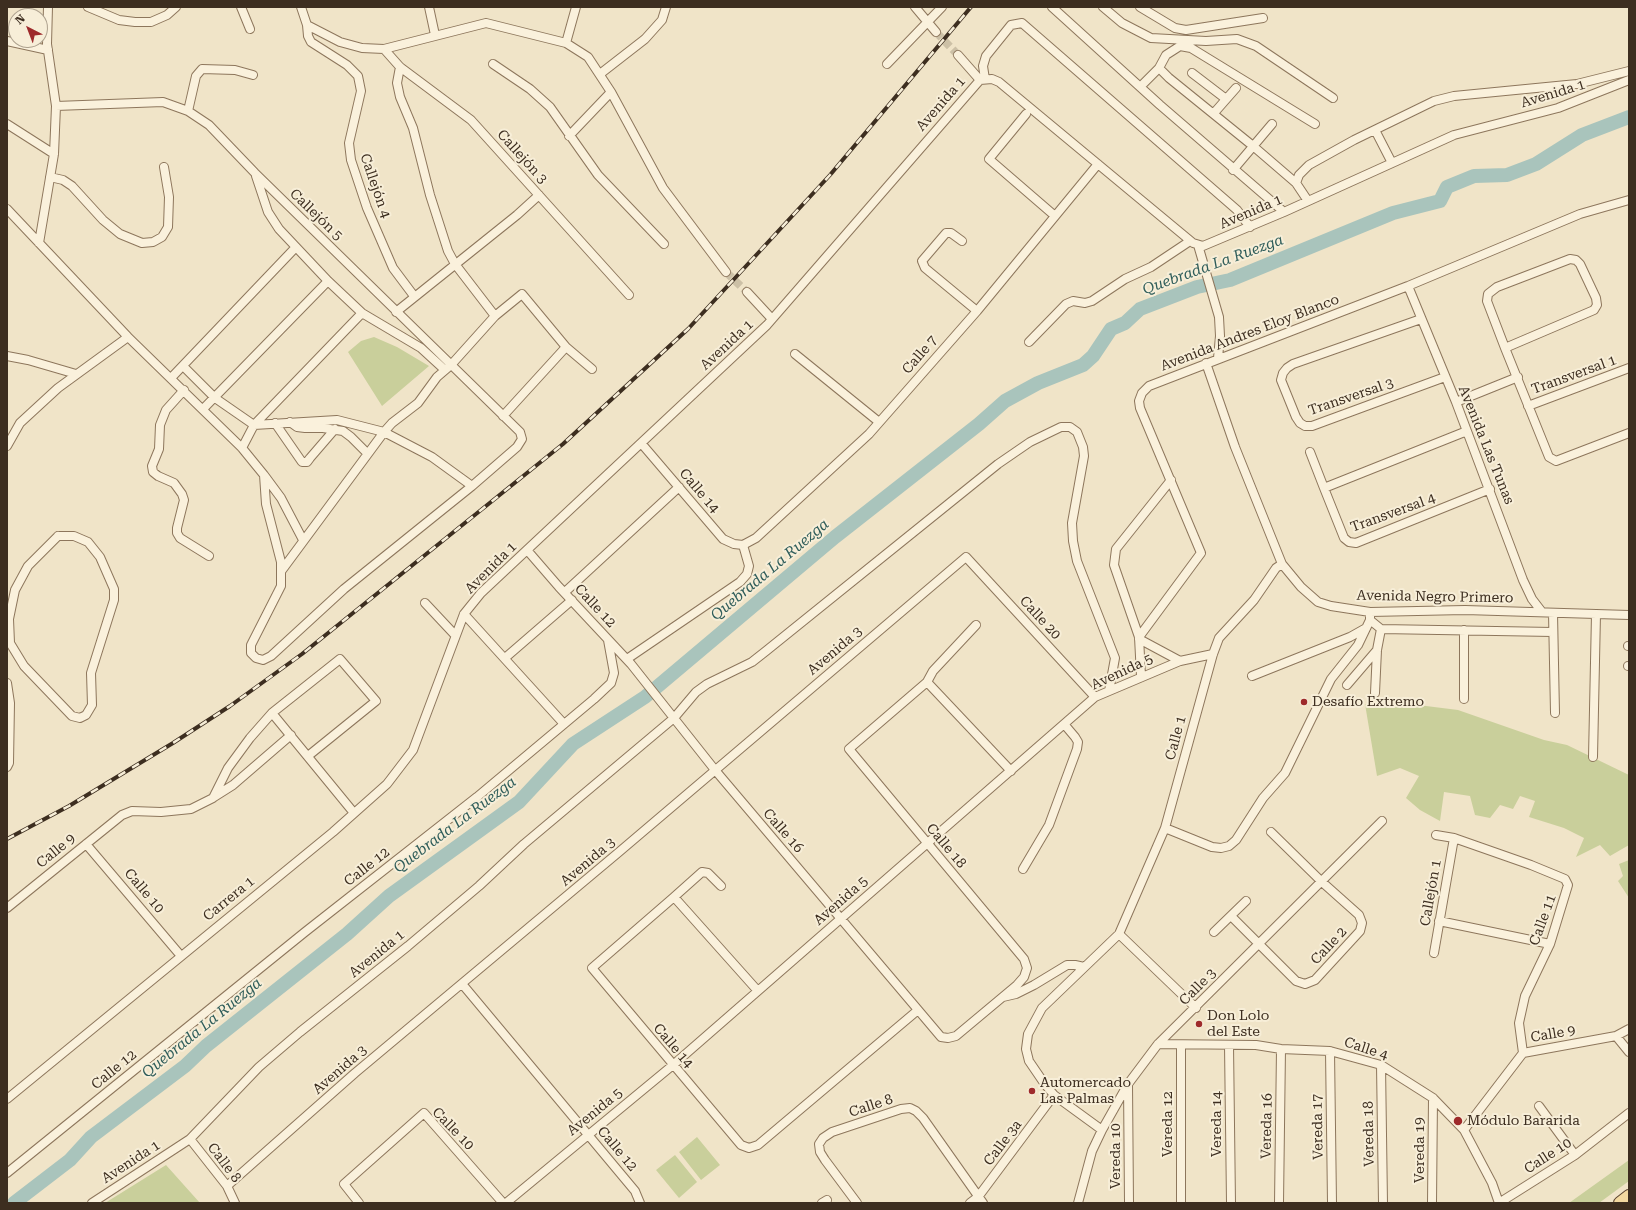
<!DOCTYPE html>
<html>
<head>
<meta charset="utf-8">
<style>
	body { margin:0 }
	#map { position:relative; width:1636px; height:1210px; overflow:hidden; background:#f0e4c8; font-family:"Roboto Serif",serif }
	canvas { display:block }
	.frame { position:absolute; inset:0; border:8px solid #3d2e20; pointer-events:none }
	.north { position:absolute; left:8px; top:8px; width:40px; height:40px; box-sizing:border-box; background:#f7eed8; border:1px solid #ada18e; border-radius:50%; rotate:318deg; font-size:11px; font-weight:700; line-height:16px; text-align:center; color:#3d2e20 }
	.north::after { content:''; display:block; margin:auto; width:14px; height:18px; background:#9e2a2b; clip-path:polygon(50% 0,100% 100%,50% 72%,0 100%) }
</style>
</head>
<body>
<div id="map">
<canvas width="1636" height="1210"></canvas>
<div class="frame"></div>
<div class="north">N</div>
</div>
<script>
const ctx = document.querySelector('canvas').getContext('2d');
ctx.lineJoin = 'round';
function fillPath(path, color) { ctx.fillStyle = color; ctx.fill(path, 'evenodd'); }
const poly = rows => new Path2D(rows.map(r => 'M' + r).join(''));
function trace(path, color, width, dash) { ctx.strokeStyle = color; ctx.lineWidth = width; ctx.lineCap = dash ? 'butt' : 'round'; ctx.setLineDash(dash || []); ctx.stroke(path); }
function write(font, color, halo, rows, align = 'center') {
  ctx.font = font + ' "Roboto Serif",serif'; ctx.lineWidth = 4; ctx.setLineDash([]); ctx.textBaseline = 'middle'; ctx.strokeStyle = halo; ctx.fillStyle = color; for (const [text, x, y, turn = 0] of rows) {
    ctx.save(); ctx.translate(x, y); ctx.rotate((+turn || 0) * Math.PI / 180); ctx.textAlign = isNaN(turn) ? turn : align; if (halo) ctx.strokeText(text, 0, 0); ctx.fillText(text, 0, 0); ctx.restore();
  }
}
fillPath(poly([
	[374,337,397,347,429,366,382,406,348,352,361,341],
	[1365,704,1418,705,1458,710,1544,740,1567,745,1629,775,1629,845,1610,856,1600,845,1576,857,1584,838,1564,828,1529,817,1535,801,1520,796,1513,809,1500,805,1490,818,1475,815,1470,796,1444,792,1440,821,1420,810,1406,798,1419,776,1400,768,1377,776],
	[1629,860,1629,898,1618,881,1623,876,1619,864],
	[697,1137,720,1165,701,1180,679,1152],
	[675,1155,697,1182,679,1198,656,1170],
	[1629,1160,1629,1181,1599,1203,1569,1203],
	[166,1165,200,1203,105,1203]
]), '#c9cf9b');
trace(poly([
	[14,1203,70,1160,91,1137,185,1066,206,1046,347,934,389,896,519,802,573,744,645,697,835,537,979,424,1005,401,1038,383,1083,365,1093,356,1111,329,1125,323,1140,309,1197,287,1230,280,1393,213,1440,201,1447,187,1474,176,1507,175,1536,164,1582,135,1629,117]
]), '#a9c4bc', 14);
trace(poly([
	[936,32,958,55],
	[726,272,747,292]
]), '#ccc0a6', 8, [8, 4]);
const minor = poly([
	[88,7,119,20,135,22,151,22,167,15,176,7],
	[241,7,250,29],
	[301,7,307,25,308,36,311,42,347,65,358,76,361,91,349,143,351,160,367,208,393,268,414,296],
	[429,7,435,35],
	[915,7,936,32],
	[1052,7,1160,105,1284,212],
	[1103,7,1122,23,1151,38,1206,41,1237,39,1256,46,1333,98],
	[1140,7,1175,28,1186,30,1263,18],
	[307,25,340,42,362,48,384,49,486,23,566,43,588,57,611,92,663,188,726,272],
	[7,41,48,50],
	[566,43,576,7],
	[384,49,400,67,471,120,629,295],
	[958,55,980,80],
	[493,64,530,89,550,107,598,175,664,244],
	[887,64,942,7],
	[400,67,397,83,400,97,413,128,430,195,448,251,455,264,495,316],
	[1159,68,1166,55,1180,46,1191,48,1315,124],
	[1192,73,1226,99],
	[600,74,645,39,662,20,666,7],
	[985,79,983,66,986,56,1011,25,1022,23,1237,210,1250,227],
	[1140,87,1159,68,1169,78,1253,146,1296,183],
	[188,111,196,76,202,69,235,70,253,75],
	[1214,113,1236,88],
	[1026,114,989,159,1055,216],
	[7,124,54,154],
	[1375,130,1392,163],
	[569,136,611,92],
	[1233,170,1272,124],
	[256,176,268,212,279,229,328,281,362,313,421,348,445,370],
	[50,177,63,180,72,186,103,220,120,234,142,243,153,242,162,237,168,227,169,197,164,167],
	[1308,201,1296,183,1299,175,1309,165,1354,140,1434,101,1454,96,1577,84,1629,71],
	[7,209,128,337,242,448,264,475,266,504,281,562,281,586,251,645,251,653,256,658,263,660,271,656,344,589,472,486,517,447,522,439,520,432,255,173,209,125,188,111,163,102,56,106],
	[962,241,951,233,946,233,922,261,925,268,977,311],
	[39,243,54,154,56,106,47,44,48,7],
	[1198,245,1219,317,1220,336,1218,358],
	[1408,286,1456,402,1523,580,1532,599,1542,612],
	[747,292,772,319],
	[396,312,517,215,539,195],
	[1421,319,1293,364,1287,368,1283,373,1281,380,1296,417,1300,423,1305,426,1312,426,1445,377],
	[1029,342,1066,304,1073,301,1085,303,1092,301,1125,279,1151,267,1190,241],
	[566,347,592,369],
	[1505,348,1594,310,1597,305,1596,298,1580,264,1576,260,1570,259,1497,287,1488,294,1487,301,1505,348,1549,457,1556,461,1629,433],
	[795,354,879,422],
	[7,356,28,360,76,374],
	[1206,363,1235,447,1282,564,1301,587,1318,602,1331,606,1370,612,1465,610,1629,615],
	[183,366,215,398,254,425,362,313],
	[171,378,296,247],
	[184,390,166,410,160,425,159,449,152,466,153,472,158,476,174,483,182,494,184,500,177,528,177,533,180,538,209,556],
	[1456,402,1518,377],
	[1528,406,1629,368],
	[203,409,328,281],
	[290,422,297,427,305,428,323,428,343,431,351,437,367,453],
	[275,423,302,462,307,462,310,458,335,429],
	[1467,431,1324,488,1344,538,1349,542,1356,543,1490,489],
	[641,443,723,539,734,544,743,545],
	[7,446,20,423,58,388,128,337],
	[242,448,254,425,337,420,384,432,282,570],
	[1310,452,1324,488],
	[264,475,281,498,303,540],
	[472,486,432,457,384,432,392,423,418,403,437,377,451,365,495,316,522,294,566,347,503,416],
	[58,536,74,536,88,542,100,557,114,589,114,600,91,673,92,705,86,715,80,718,72,716,24,666,10,643,9,619,15,590,28,566,58,536],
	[743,545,756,538,869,434,977,311,1098,164],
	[527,550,559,587,631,664,715,770,941,1037,948,1038,956,1036,1017,985,1024,977,1027,968,1024,959,849,749,927,682,1011,771],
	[565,592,679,487],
	[425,603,455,635],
	[1553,613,1555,713],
	[464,614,564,724],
	[1370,620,1381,629,1377,650,1375,693],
	[1381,629,1553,632],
	[1139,637,1201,553,1140,408,1139,401,1142,393,1149,386,1408,286,1580,214,1629,200],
	[1139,639,1180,661],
	[1628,646,1629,646],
	[505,658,572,600],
	[627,659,740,582,747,574,749,566,743,545],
	[1628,666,1629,666],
	[1141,676,1139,637,1114,565,1116,549,1171,480],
	[1252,676,1350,637,1366,628],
	[927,682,933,671,976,625],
	[7,683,10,703,9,763,7,767],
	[1347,685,1377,650],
	[1464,699,1464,630],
	[272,713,354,813],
	[1593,757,1596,614],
	[214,797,233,785,291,735],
	[1165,828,1212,847,1221,848,1229,846,1236,840,1263,798,1285,773,1331,679,1358,645,1370,620,1370,612],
	[1436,835,1454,838,1531,865,1565,879,1568,885,1550,944,1525,996,1519,1023,1523,1053],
	[86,844,181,956],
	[1023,869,1049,825,1077,749,1078,742,1075,737,1064,724],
	[674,897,702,872,708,873,721,886],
	[7,908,122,815,132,811,161,812,191,809,213,798,228,768,250,738,272,713,340,659,376,701,308,756],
	[1231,916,1296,981,1305,984,1315,980,1360,931,1362,923,1359,915,1322,882,1271,832],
	[1439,921,1550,944],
	[1214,932,1246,901],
	[1119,934,1196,1008],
	[1434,953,1454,838],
	[463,985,635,1191,640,1203],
	[757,990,674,897,592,968,741,1145,749,1148,758,1145,918,1010],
	[1003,997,1016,994,1034,985,1067,965,1075,965,1084,967],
	[1616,1036,1629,1029],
	[1158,1044,1256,1045,1281,1049,1330,1051,1381,1065,1433,1098,1464,1130,1492,1183,1499,1203],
	[1229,1045,1231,1203],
	[1330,1051,1332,1203],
	[1381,1065,1383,1203],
	[1128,1084,1129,1203],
	[7,1099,333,832,387,784,413,750,464,614,481,593,767,325,980,80,992,79,999,82,1193,243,1203,246,1284,212,1454,135,1558,108,1629,80],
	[1539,1106,1575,1155],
	[1102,1130,1054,1095,1044,1083,1029,1061,1026,1049,1028,1034,1042,1008,1119,934,1165,828,1213,654,1219,638,1254,600,1276,568,1282,564],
	[1464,1130,1523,1053,1616,1036,1629,1052],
	[190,1139,227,1186,235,1203],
	[7,1173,305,932,477,797,594,699,611,683,614,673,608,640],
	[227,1186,355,1073,619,852,966,557,1095,697],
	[92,1203,190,1139,259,1067,300,1032,408,946,479,886,524,844,674,718,696,692,707,684,752,662,766,651,998,464,1030,442,1061,427,1070,427,1077,432,1083,447,1084,456,1072,523,1073,541,1077,561,1115,658,1109,691],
	[359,1203,344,1184,424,1113,503,1203],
	[506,1203,673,1065,1095,697,1180,661,1213,654],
	[822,1203,827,1200],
	[857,1203,825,1160,820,1152,819,1144,823,1138,832,1132,901,1109,910,1108,916,1111,923,1118,983,1203],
	[970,1203,978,1197,1054,1095],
	[1078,1203,1092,1151,1102,1130,1128,1084,1158,1044,1382,821],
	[1181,1203,1181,1045],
	[1279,1203,1281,1049],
	[1432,1203,1433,1098],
	[1499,1203,1575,1155,1629,1113]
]);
const primary = poly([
	[1620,1203,1629,1196]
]);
trace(minor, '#8d765c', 10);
trace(primary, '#5b4430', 14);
trace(minor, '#faf1dc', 8);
trace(primary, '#f3d9a0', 12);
const rail = poly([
	[7,839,69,806,173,743,230,706,302,654,563,444,688,329,830,175,971,7]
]);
trace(rail, '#3d2e20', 4);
trace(rail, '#f7eed8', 2.5, [8]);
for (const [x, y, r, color] of [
	[1304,702,4,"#9e2a2b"],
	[1199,1024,4,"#9e2a2b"],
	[1032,1091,4,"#9e2a2b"],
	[1458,1121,5,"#9e2a2b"]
]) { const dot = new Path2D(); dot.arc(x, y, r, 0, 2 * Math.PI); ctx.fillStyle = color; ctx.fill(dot); trace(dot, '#f7eed8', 1.5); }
write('14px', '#3d2e20', '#f7eed8', [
	["Avenida 1",1553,94,-17],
	["Avenida 1",941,104,-49],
	["Callejón 3",522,157,48],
	["Callejón 4",375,186,71],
	["Avenida 1",1251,212,-23],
	["Callejón 5",316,215,44],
	["Avenida Andres Eloy Blanco",1250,333,-21],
	["Avenida 1",727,345,-43],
	["Calle 7",920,355,-49],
	["Transversal 1",1574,375,-20],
	["Transversal 3",1351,397,-19],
	["Avenida Las Tunas",1486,445,68],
	["Calle 14",699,491,50],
	["Transversal 4",1393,513,-20],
	["Avenida 1",491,568,-45],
	["Avenida Negro Primero",1435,597,1],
	["Calle 12",595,606,47],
	["Calle 20",1040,618,47],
	["Avenida 3",835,651,-40],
	["Avenida 5",1122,672,-25],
	["Calle 1",1176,738,-75],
	["Calle 16",783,831,49],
	["Calle 18",946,846,50],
	["Calle 9",56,851,-39],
	["Avenida 3",588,862,-40],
	["Calle 12",367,867,-38],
	["Calle 10",144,891,50],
	["Callejón 1",1431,893,-80],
	["Carrera 1",229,899,-39],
	["Avenida 5",841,901,-41],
	["Calle 11",1543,920,-70],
	["Calle 2",1329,946,-47],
	["Avenida 1",377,954,-39],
	["Calle 3",1198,987,-45],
	["Calle 9",1553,1034,-10],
	["Calle 14",673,1046,50],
	["Calle 4",1366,1049,18],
	["Calle 12",114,1070,-39],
	["Avenida 3",340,1070,-41],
	["Calle 8",871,1106,-18],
	["Avenida 5",595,1112,-39],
	["Vereda 12",1168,1124,-90],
	["Vereda 14",1217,1124,-90],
	["Vereda 16",1267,1126,-89],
	["Vereda 17",1318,1127,-91],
	["Calle 10",453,1129,46],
	["Vereda 18",1369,1134,-91],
	["Calle 3a",1003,1143,-53],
	["Calle 12",617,1149,50],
	["Vereda 19",1420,1150,-90],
	["Vereda 10",1116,1156,-90],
	["Calle 10",1548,1156,-33],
	["Avenida 1",131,1162,-33],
	["Calle 8",224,1163,53]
]);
write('14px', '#3d2e20', '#f7eed8', [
	["Desafío Extremo",1312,702],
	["Don Lolo",1207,1016],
	["del Este",1207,1032],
	["Automercado",1040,1083],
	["Las Palmas",1040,1099],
	["Módulo Bararida",1467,1121]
], 'left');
write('italic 15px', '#2f5d5a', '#f7eed8', [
	["Quebrada La Ruezga",1213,265,-20],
	["Quebrada La Ruezga",770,570,-40],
	["Quebrada La Ruezga",455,825,-37],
	["Quebrada La Ruezga",202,1028,-39]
]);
</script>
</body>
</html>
